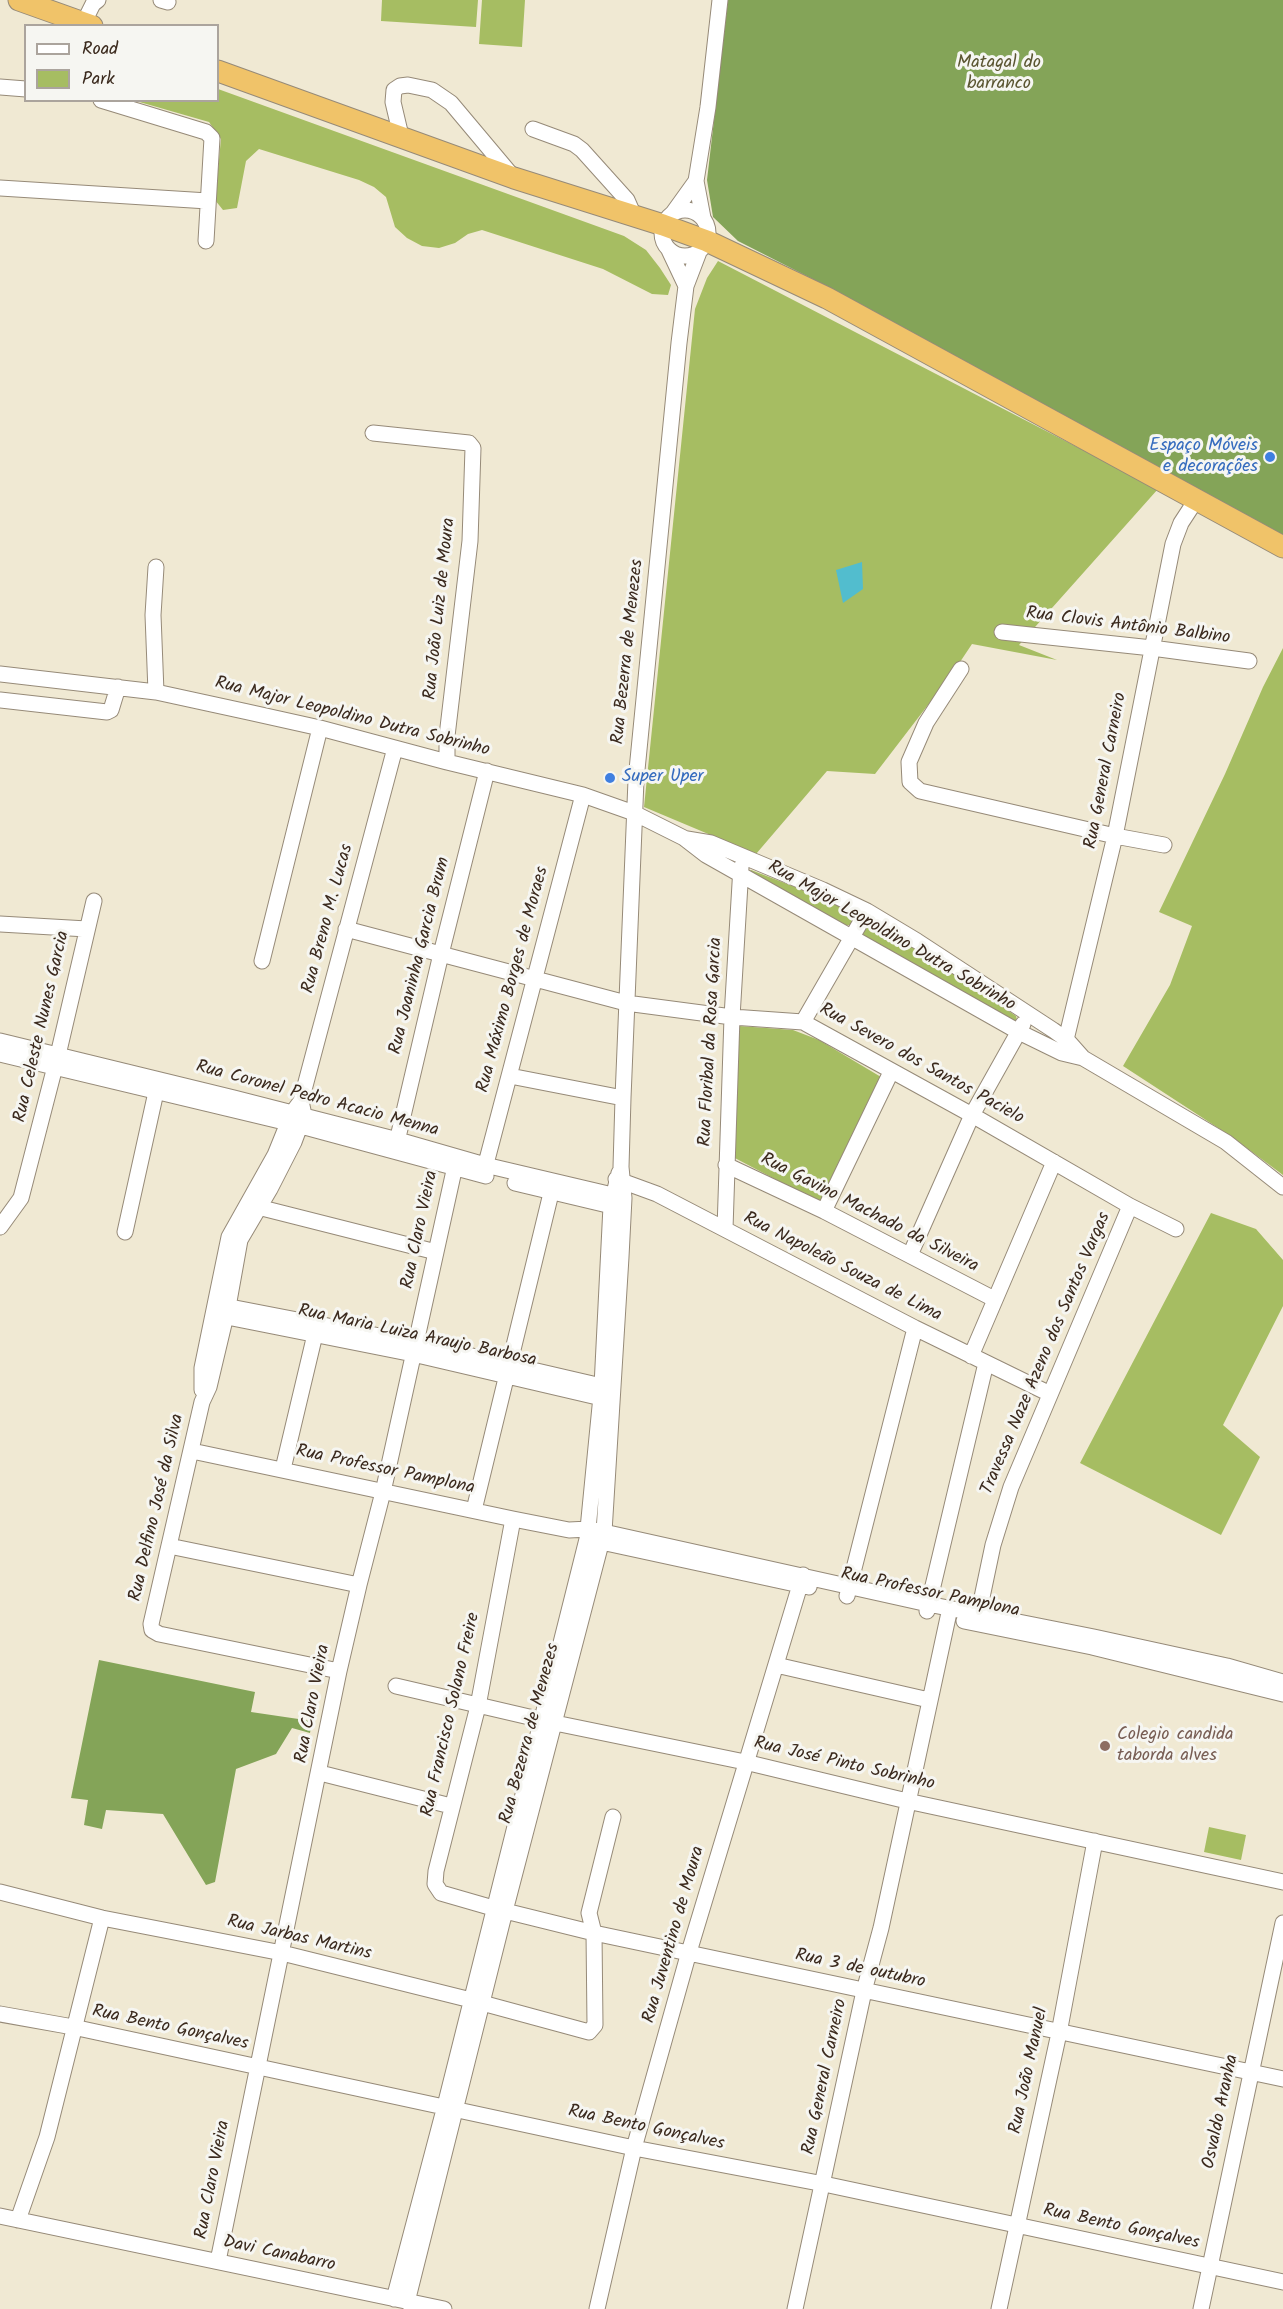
<!DOCTYPE html>
<html>
<head>
<meta charset="utf-8">
<style>
	body { margin:0 }
	#map { position:relative; width:1283px; height:2309px; overflow:hidden; background:#f0e9d3; font-family:Kalam,sans-serif }
	canvas { display:block }
	.legend { position:absolute; left:24px; top:24px; width:195px; height:78px; box-sizing:border-box; background:#f6f6f2; border:2px solid #aba49d; margin:0; padding:8px 10px; list-style:none; font-size:18px; color:#3b2a1e }
	.legend li { display:flex; align-items:center; gap:12px; height:30px }
	.legend b { width:30px; border:2px solid #aba49d }
</style>
</head>
<body>
<div id="map">
<canvas width="1283" height="2309"></canvas>
<ul class="legend">
<li><b style="height:8px;background:#fff"></b>Road</li>
<li><b style="height:16px;background:#a6bd62"></b>Park</li>
</ul>
</div>
<script>
const ctx = document.querySelector('canvas').getContext('2d');
ctx.lineJoin = 'round';
function fillPath(path, color) { ctx.fillStyle = color; ctx.fill(path, 'evenodd'); }
const poly = rows => new Path2D(rows.map(r => 'M' + r).join(''));
function trace(path, color, width, dash) { ctx.strokeStyle = color; ctx.lineWidth = width; ctx.lineCap = dash ? 'butt' : 'round'; ctx.setLineDash(dash || []); ctx.stroke(path); }
function write(font, color, halo, rows, align = 'center') {
  ctx.font = font + ' Kalam,sans-serif'; ctx.lineWidth = 6; ctx.setLineDash([]); ctx.textBaseline = 'middle'; ctx.strokeStyle = halo; ctx.fillStyle = color; for (const [text, x, y, turn = 0] of rows) {
    ctx.save(); ctx.translate(x, y); ctx.rotate((+turn || 0) * Math.PI / 180); ctx.textAlign = isNaN(turn) ? turn : align; if (halo) ctx.strokeText(text, 0, 0); ctx.fillText(text, 0, 0); ctx.restore();
  }
}
fillPath(poly([
	[382,0,478,0,476,27,381,21],
	[482,0,525,0,522,47,479,44],
	[218,89,624,236,646,250,660,268,671,285,668,295,652,294,603,269,482,230,468,234,455,243,439,248,422,246,407,238,395,227,386,197,374,187,359,180,259,149,246,161,237,208,223,210,215,200,221,139,209,122,136,101,218,100],
	[718,261,1158,489,1019,645,1057,660,972,644,954,671,875,774,827,771,756,854,644,807,695,309,707,278],
	[1283,648,1283,1175,1232,1137,1123,1066,1170,985,1192,926,1159,912,1225,774,1263,687],
	[751,870,847,907,853,912,854,919,850,925,843,925,749,872],
	[869,924,874,924,941,965,1016,1016,1017,1020,1015,1023,865,940,862,930],
	[739,1026,793,1030,819,1040,881,1077,822,1204,733,1157],
	[1211,1213,1256,1229,1283,1260,1283,1306,1223,1425,1260,1457,1221,1535,1080,1463],
	[1209,1827,1246,1835,1241,1860,1204,1852]
]), '#a6bd62');
fillPath(poly([
	[728,0,1283,0,1283,540,836,291,738,241,713,217,707,180],
	[99,1660,255,1692,251,1712,312,1721,310,1733,292,1728,276,1754,236,1769,215,1882,206,1885,163,1814,106,1810,102,1829,84,1825,88,1800,71,1798]
]), '#84a458');
fillPath(poly([
	[862,562,863,589,843,603,836,570]
]), '#52bdce');
const minor = poly([
	[161,0,168,2],
	[84,22,93,4,98,0],
	[0,87,26,89],
	[101,100,206,132,212,138,206,241],
	[533,129,574,144,582,150,627,200,634,216],
	[401,136,393,102,394,90,400,86,408,85,432,90,451,103,514,178],
	[0,188,208,201],
	'662 233a23 23 0 1 1 46 0a23 23 0 1 1-46 0Z',
	[673,213,696,181],
	[703,218,696,181,708,107,720,0],
	[669,250,686,286],
	[373,433,469,443,473,448,470,541,447,736,447,762],
	[156,567,153,615,156,692],
	[1002,632,1152,648,1249,661],
	[961,669,926,723,909,762,910,782,920,791,1115,836,1164,845],
	[0,674,156,692,248,712,320,728,447,762,583,795,634,813,684,838,706,855,1019,1032,1062,1053,1083,1058],
	[0,700,107,712,111,710,118,687],
	[687,839,711,843,823,890,867,911,917,941,1053,1030,1067,1040,1083,1058,1226,1142,1283,1187],
	[0,924,87,929],
	[346,929,626,1003,732,1017,803,1022,972,1115,1130,1206,1176,1229],
	[262,961,320,728],
	[803,1022,867,911],
	[0,1041,234,1098,398,1140,485,1165,621,1197],
	[1064,1048,1115,836,1173,544,1181,523,1196,500],
	[0,1054,301,1126,486,1176],
	[510,1076,623,1098],
	[301,1101,304,1115,294,1142,270,1189,240,1240,228,1307,209,1387,202,1402,151,1624,152,1630,159,1634,339,1671],
	[395,1150,441,954,487,771],
	[726,1165,824,1211,994,1299],
	[483,1175,583,795],
	[616,1179,657,1194,915,1328,1050,1394],
	[515,1183,620,1208],
	[250,1205,436,1252],
	[824,1211,891,1072],
	[0,1227,21,1198,58,1055,94,901],
	[725,1229,732,1017,741,867],
	[125,1232,158,1083],
	[910,1255,972,1115,1023,1024],
	[220,1305,416,1343,610,1388],
	[217,1315,413,1354,610,1400],
	[971,1356,1054,1162],
	[202,1390,202,1368,229,1237,275,1155,292,1113,301,1101,395,748],
	[192,1451,513,1519,569,1530,589,1529,604,1532,928,1604,1094,1637,1227,1666,1283,1682],
	[283,1469,317,1326],
	[474,1510,553,1185],
	[513,1519,478,1706,436,1871,435,1884,441,1893,493,1908,594,1933,1283,2079],
	[592,1540,809,1587],
	[169,1546,359,1585],
	[847,1596,915,1328],
	[927,1611,986,1363],
	[964,1621,1092,1647,1283,1694],
	[977,1621,993,1545,1011,1487,1130,1206],
	[776,1665,929,1700],
	[396,1686,555,1723,745,1762,907,1801,1283,1882],
	[320,1773,451,1806],
	[0,1892,102,1918,282,1953,471,2000,589,2032,595,2025,594,1933,589,1913,613,1817],
	[0,2014,73,2027,634,2148,824,2184,1283,2282],
	[0,2216,444,2309],
	[18,2220,47,2137,102,1918],
	[218,2261,339,1671,359,1585,383,1492,457,1157],
	[394,2299,445,2106,587,1539,602,1386,611,1206,619,1173],
	[407,2302,505,1911,604,1532,621,1257,624,1198,621,1167,623,1098,636,780,679,343,686,286,699,252],
	[597,2309,634,2148,689,1952,803,1575],
	[795,2309,864,1991,881,1928,950,1608],
	[999,2309,1059,2033,1095,1841],
	[1201,2309,1283,1923]
]);
const highway = poly([
	[19,0,92,26],
	[218,71,514,178,663,225,707,241,827,298,1283,547]
]);
trace(minor, '#968a78', 17);
trace(highway, '#968a78', 23);
trace(minor, '#fff', 15);
trace(highway, '#f0c369', 21);
for (const [x, y, r, color] of [
	[1270,457,6,"#3f7fe0"],
	[610,778,6,"#3f7fe0"],
	[1105,1746,6,"#8d6e63"]
]) { const dot = new Path2D(); dot.arc(x, y, r, 0, 2 * Math.PI); ctx.fillStyle = color; ctx.fill(dot); trace(dot, '#f6f6f2', 2); }
write('18px', '#5b5632', '#f6f6f2', [
	["Matagal do",999,64],
	["barranco",999,85]
]);
write('18px', '#366cbe', '#f6f6f2', [
	["Espaço Móveis",1258,447],
	["e decorações",1258,468],
	["Super Uper",622,778,"left"]
], 'right');
write('18px', '#3b2a1e', '#f6f6f2', [
	["Rua João Luiz de Moura",441,609,-84],
	["Rua Clovis Antônio Balbino",1128,627,7],
	["Rua Bezerra de Menezes",629,652,-84],
	["Rua Major Leopoldino Dutra Sobrinho",352,718,14],
	["Rua General Carneiro",1107,771,-79],
	["Rua Breno M. Lucas",329,919,-75],
	["Rua Major Leopoldino Dutra Sobrinho",891,937,30],
	["Rua Joaninha Garcia Brum",421,956,-76],
	["Rua Máximo Borges de Moraes",514,980,-75],
	["Rua Celeste Nunes Garcia",43,1027,-77],
	["Rua Floribal da Rosa Garcia",712,1042,-87],
	["Rua Severo dos Santos Pacielo",921,1065,29],
	["Rua Coronel Pedro Acacio Menna",317,1100,15],
	["Rua Gavino Machado da Silveira",869,1214,27],
	["Rua Claro Vieira",421,1230,-78],
	["Rua Napoleão Souza de Lima",842,1268,27],
	["Rua Maria Luiza Araujo Barbosa",417,1337,12],
	["Travessa Naze Azeno dos Santos Vargas",1047,1354,-67],
	["Rua Professor Pamplona",385,1471,12],
	["Rua Delfino José da Silva",158,1508,-77],
	["Rua Professor Pamplona",930,1594,12],
	["Rua Claro Vieira",314,1704,-79],
	["Rua Francisco Solano Freire",452,1715,-77],
	["Rua Bezerra de Menezes",531,1734,-75],
	["Rua José Pinto Sobrinho",844,1765,13],
	["Rua Juventino de Moura",675,1935,-74],
	["Rua Jarbas Martins",299,1939,13],
	["Rua 3 de outubro",860,1970,12],
	["Rua Bento Gonçalves",170,2029,12],
	["Rua João Manuel",1030,2071,-78],
	["Rua General Carneiro",826,2077,-78],
	["Osvaldo Aranha",1222,2112,-78],
	["Rua Bento Gonçalves",646,2129,12],
	["Rua Claro Vieira",214,2180,-79],
	["Rua Bento Gonçalves",1121,2228,12],
	["Davi Canabarro",279,2255,12]
]);
write('18px', '#785e54', '#f6f6f2', [
	["Colegio candida",1117,1736],
	["taborda alves",1117,1757]
], 'left');
</script>
</body>
</html>
